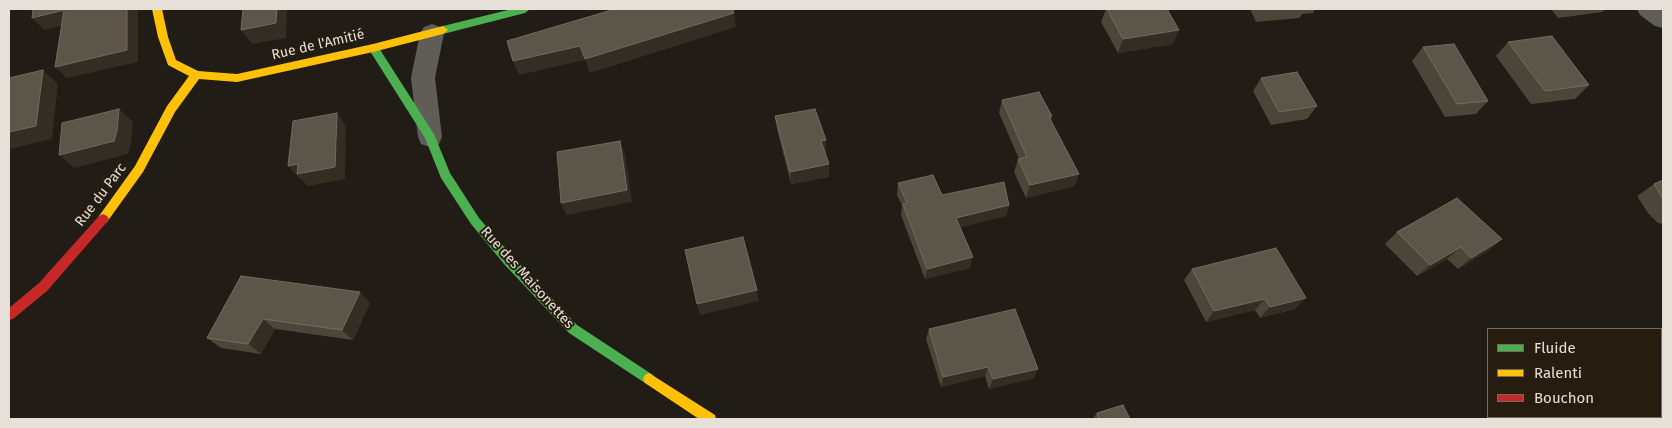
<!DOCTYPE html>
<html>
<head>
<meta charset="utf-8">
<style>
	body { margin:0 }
	#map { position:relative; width:1672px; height:428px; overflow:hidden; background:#211c15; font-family:"Fira Sans",sans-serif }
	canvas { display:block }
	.frame { position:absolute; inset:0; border:10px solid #e6e0d8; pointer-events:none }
	.legend { position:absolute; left:1487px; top:328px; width:175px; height:90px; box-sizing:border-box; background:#261d10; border:1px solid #736b60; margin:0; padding:6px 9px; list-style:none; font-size:15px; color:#e6e0d8 }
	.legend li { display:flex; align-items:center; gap:10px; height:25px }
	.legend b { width:25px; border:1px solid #736b60 }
</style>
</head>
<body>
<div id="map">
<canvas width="1672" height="428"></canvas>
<div class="frame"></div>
<ul class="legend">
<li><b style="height:6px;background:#4caf50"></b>Fluide</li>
<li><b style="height:6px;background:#ffc107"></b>Ralenti</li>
<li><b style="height:6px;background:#c62828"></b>Bouchon</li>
</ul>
</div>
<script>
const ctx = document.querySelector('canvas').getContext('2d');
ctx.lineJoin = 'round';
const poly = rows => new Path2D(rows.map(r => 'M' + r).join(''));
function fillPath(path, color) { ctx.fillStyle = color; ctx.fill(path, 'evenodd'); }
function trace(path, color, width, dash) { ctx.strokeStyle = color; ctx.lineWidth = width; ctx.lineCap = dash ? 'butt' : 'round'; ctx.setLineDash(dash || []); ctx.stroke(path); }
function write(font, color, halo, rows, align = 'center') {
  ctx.font = font + ' "Fira Sans",sans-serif'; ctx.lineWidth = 4; ctx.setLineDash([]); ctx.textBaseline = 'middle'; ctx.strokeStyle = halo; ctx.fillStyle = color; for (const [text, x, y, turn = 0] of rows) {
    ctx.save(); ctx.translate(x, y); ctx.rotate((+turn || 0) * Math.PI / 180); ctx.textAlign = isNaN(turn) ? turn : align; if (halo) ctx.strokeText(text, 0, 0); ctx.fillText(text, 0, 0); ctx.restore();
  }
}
fillPath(poly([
	[1637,9,1663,9,1663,28,1655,26,1640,15,1637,9],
	[432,24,440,27,444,33,435,78,442,137,439,144,430,147,421,144,418,137,411,78,420,33,424,27,432,24]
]), '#605c56');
fillPath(poly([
	[512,9,530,9,525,13,443,34,438,30,443,26,512,9],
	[373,44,377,45,434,134,450,173,479,218,512,256,577,325,653,375,655,379,653,383,649,385,645,383,569,333,504,264,471,224,441,178,425,138,368,48,373,44]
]), '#4caf50');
fillPath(poly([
	[152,9,162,9,168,37,176,60,198,71,237,74,373,44,443,26,448,30,443,34,373,52,237,82,199,79,175,112,143,172,107,222,103,224,99,222,97,219,99,216,135,166,167,106,189,76,168,65,158,37,152,9],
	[649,373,715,415,716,419,699,419,645,383,643,379,645,375,649,373]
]), '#ffc107');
fillPath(poly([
	[103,214,107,216,109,219,107,222,47,291,13,319,9,320,9,308,39,283,99,216,103,214]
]), '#c62828');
fillPath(poly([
	[1106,9,1167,9,1173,44,1118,53,1101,22],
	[1250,9,1315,9,1313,13,1302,14,1300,18,1256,22],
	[1551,9,1605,9,1602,12,1558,18],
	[1508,42,1589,85,1575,99,1531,104,1496,56],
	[1423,47,1488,101,1476,114,1445,117,1412,61],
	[1261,78,1317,106,1307,119,1271,125,1253,91],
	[1002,100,1052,116,1051,120,1079,174,1074,186,1026,198,1014,172,1018,159,1019,159,999,113],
	[775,116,826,140,826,153,825,153,829,164,829,177,791,184,777,129],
	[1663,180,1663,224,1658,223,1648,213,1637,196,1654,184],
	[898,183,942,195,1009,205,1006,216,960,227,970,268,925,279,901,215,902,206,897,195],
	[1397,232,1502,239,1488,251,1458,269,1447,259,1417,276,1385,244],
	[1192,269,1295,309,1260,318,1255,310,1206,322,1184,280],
	[241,276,370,303,353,340,275,329,261,354,221,348,207,338],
	[929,329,1034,378,989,389,985,376,941,387,926,339],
	[1097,413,1130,419,1093,419,1093,418]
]), '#4c4539');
fillPath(poly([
	[127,9,138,9,138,62,67,78,55,67],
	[277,9,287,9,286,38,252,44,241,30],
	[64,10,76,22,44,30,32,18],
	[734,13,736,27,590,73,585,59],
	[1179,30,1173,44,1118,53,1123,39],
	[580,46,585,60,519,75,513,61],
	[43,70,58,84,52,139,9,149,9,132],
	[119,109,133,122,131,144,128,154,74,168,59,155],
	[337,113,346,126,345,179,308,186,300,178,299,178,288,166,298,164],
	[826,140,826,153,822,154,821,141],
	[620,141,625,154,632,202,566,215,561,203],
	[829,164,829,177,791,184,790,172],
	[1079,174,1074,186,1026,198,1030,185],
	[1009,205,1006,216,954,229,956,218],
	[1502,239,1488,251,1458,269,1471,258],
	[1461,247,1447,259,1417,276,1430,265],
	[973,257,970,268,925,279,927,269],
	[757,290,759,301,700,315,697,304],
	[360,292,370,303,353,340,342,330],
	[1306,298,1295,309,1260,318,1270,307],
	[1265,299,1255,310,1206,322,1214,311],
	[263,319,275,329,261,354,248,344],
	[988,367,985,376,941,387,943,377],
	[1038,369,1034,378,989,389,993,379]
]), '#342d23');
const building = poly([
	[33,9,127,9,127,50,55,67,64,10,32,18,33,9],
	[243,9,277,9,276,23,241,30,243,9],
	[615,9,733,9,734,13,585,59,580,46,513,61,507,41,615,9],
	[1107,9,1167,9,1179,30,1123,39,1107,9],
	[1552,36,1589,85,1545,91,1508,42,1552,36],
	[1454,44,1488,101,1457,104,1423,47,1454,44],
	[43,70,36,126,9,132,9,78,43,70],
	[1297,72,1317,106,1279,112,1261,78,1297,72],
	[1039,92,1052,116,1049,117,1079,174,1030,185,1018,159,1027,157,1002,100,1039,92],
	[119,109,117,131,114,141,59,155,62,123,119,109],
	[815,109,826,140,821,141,829,164,790,172,775,116,815,109],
	[337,113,335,167,297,174,298,164,288,166,293,121,337,113],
	[620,141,627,190,561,203,557,152,620,141],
	[933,175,942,195,1004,182,1009,205,956,218,973,257,927,269,903,204,907,203,898,183,933,175],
	[1663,180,1663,199,1654,184,1663,180],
	[1457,198,1502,239,1471,258,1461,247,1430,265,1397,232,1457,198],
	[743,237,757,290,697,304,685,250,743,237],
	[1276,248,1306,298,1270,307,1265,299,1214,311,1192,269,1276,248],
	[241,276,360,292,342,330,263,319,248,344,207,338,241,276],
	[1015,309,1038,369,993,379,988,367,943,377,929,329,1015,309],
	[1123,405,1130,419,1099,419,1097,413,1123,405]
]);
fillPath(building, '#5c554a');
trace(building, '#726b60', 1);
write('14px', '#e6e0d8', '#261d10', [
	["Rue de l'Amitié",318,45,-13],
	["Rue du Parc",101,195,-53],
	["Rue des Maisonettes",527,278,48]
]);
</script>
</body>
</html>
